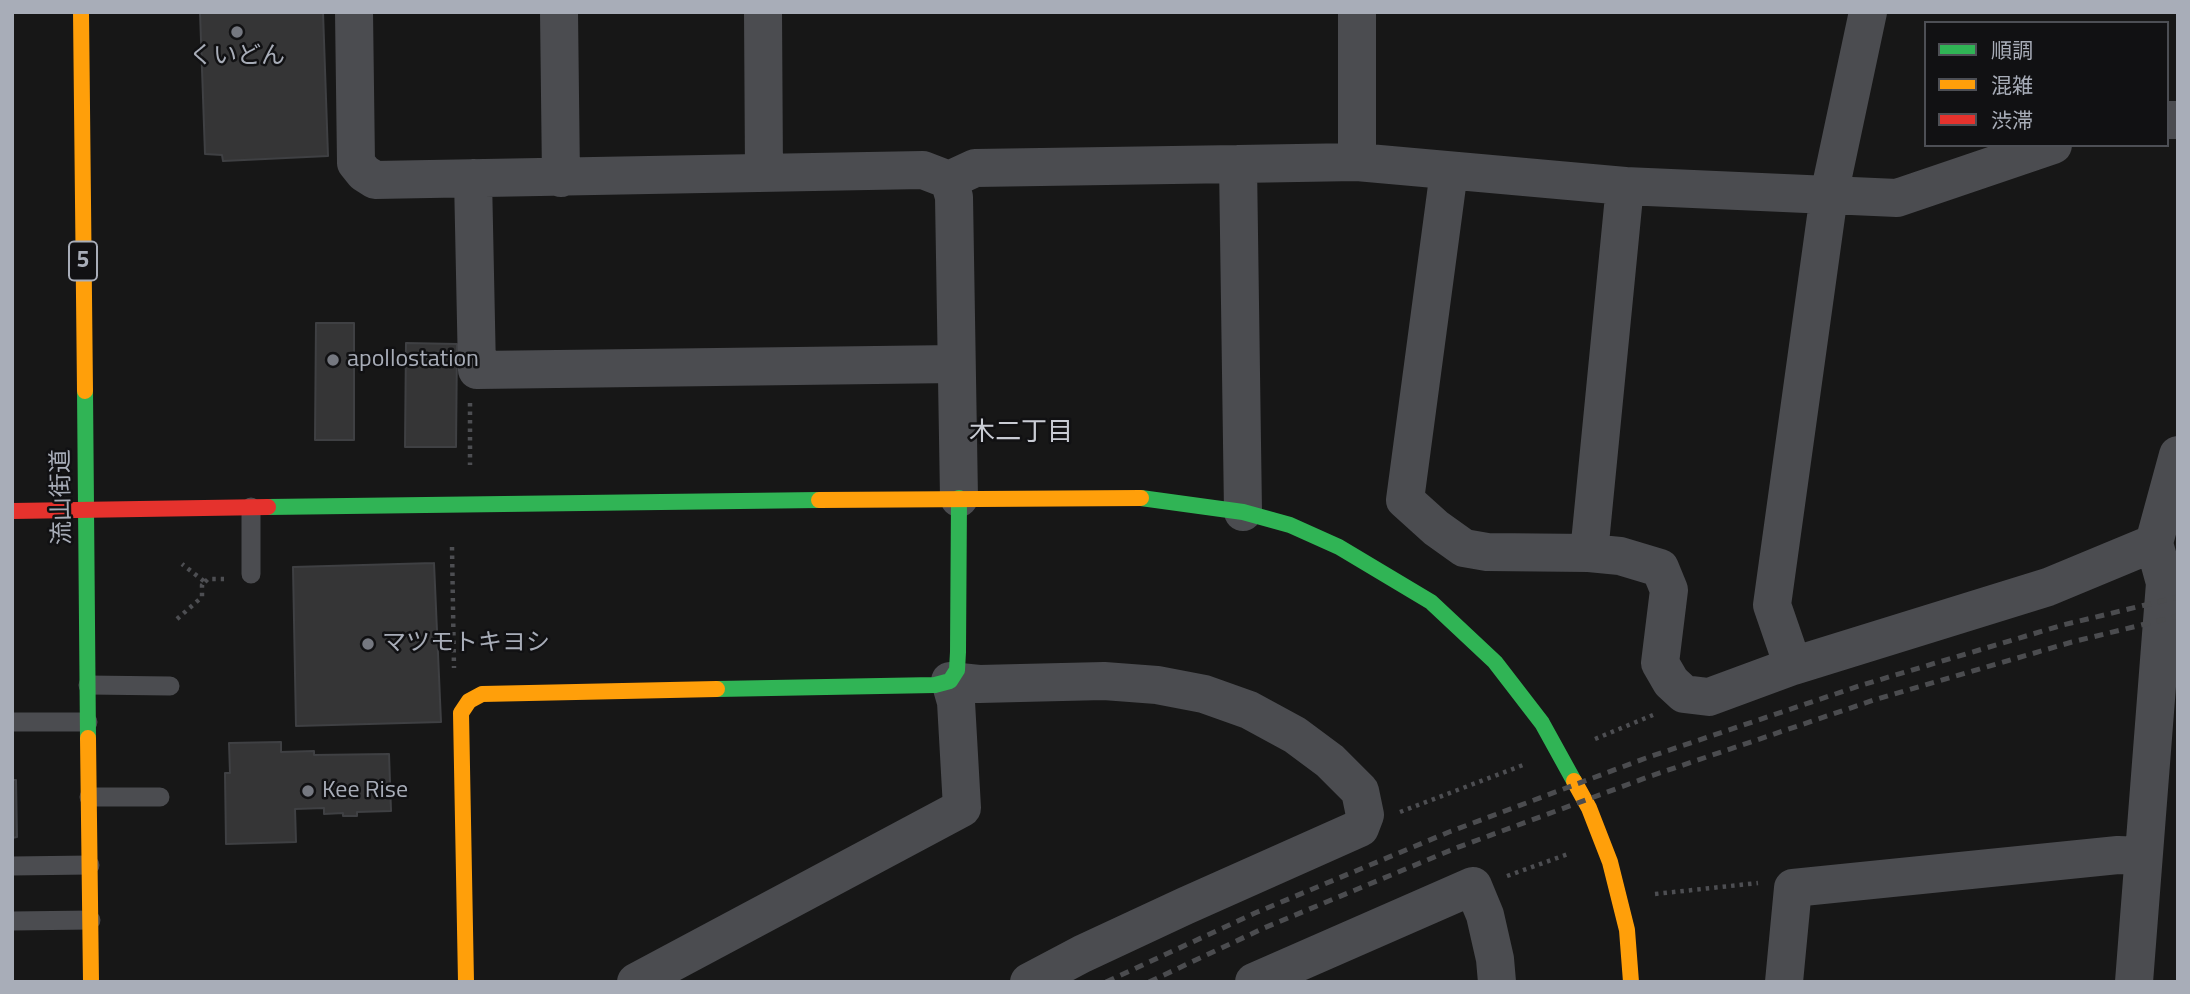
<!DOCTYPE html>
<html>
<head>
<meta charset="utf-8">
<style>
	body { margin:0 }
	#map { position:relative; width:2190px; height:994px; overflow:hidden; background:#171717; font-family:"Titillium Web","Noto Sans JP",sans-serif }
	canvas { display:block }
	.frame { position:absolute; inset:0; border:14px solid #a8adb8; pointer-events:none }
	.legend { position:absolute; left:1924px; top:21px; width:245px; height:126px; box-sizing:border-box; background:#111113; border:2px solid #4d4f55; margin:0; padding:9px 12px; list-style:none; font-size:21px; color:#a8adb8 }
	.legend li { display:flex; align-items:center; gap:14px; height:35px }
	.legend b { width:35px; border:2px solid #4d4f55 }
</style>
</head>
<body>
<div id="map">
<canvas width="2190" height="994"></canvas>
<div class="frame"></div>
<ul class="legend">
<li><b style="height:9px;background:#30b455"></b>順調</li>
<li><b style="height:9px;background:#ff9f0a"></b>混雑</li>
<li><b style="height:9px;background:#e5322d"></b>渋滞</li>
</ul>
</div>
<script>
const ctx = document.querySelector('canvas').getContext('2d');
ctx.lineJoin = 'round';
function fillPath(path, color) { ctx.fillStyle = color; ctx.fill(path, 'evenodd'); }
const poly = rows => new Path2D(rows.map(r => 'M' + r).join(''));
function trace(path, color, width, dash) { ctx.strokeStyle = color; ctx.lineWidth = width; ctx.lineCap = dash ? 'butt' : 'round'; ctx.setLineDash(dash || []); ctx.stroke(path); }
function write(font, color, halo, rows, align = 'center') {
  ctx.font = font + ' "Titillium Web","Noto Sans JP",sans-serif'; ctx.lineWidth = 5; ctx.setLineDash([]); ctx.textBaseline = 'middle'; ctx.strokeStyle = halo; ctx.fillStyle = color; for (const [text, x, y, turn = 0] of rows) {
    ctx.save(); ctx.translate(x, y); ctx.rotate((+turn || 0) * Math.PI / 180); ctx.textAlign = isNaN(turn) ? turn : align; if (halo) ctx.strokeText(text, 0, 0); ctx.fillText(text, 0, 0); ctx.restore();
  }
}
const building = poly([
	[200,12,323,12,328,156,223,161,222,155,205,154,200,12],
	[316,323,354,323,354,440,315,440,316,323],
	[406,343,457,344,456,447,405,447,406,343],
	[434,563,441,722,296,726,293,567,434,563],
	[281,742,281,752,314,751,314,755,389,754,391,811,357,812,357,816,343,816,343,813,324,814,324,808,295,809,296,842,226,844,225,773,230,773,229,743,281,742],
	[12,780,16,780,17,837,12,838,12,780]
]);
fillPath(building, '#353536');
trace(building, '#3f4043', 2);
trace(poly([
	[470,403,470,465],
	[452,547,454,668],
	[205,582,208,579,224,579],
	[177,619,202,597,202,585,205,582,182,564],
	[1595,739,1653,715],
	[1400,812,1523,765],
	[1507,876,1568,854],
	[1655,894,1758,883]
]), '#4d4e52', 4.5, [3.5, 5]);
trace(poly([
	[251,507,251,574],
	[88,685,170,686],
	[13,722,88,722],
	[89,797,160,797],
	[12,866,90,865],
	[12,921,91,920]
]), '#4b4c50', 19);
trace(poly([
	[354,12,356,163,364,173,375,180,923,170,949,180,954,197,959,498],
	[559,12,561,178],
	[763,12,764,173],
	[1357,12,1357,162],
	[2167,120,2178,120],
	[1238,164,1357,162,1625,186,1897,198,2053,145],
	[1449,171,1405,500,1436,528,1464,548,1487,552,1589,553,1620,556,1660,568,1669,590,1660,663,1671,682,1684,694,1709,697,1793,666,2048,587,2154,543],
	[473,178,477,370,956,364],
	[949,180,975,168,1238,164,1243,512],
	[1589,553,1625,186],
	[1793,666,1772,605,1829,195,1868,12],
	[636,982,962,808,956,702,950,681,979,684,1104,681,1157,685,1204,694,1249,710,1295,735,1330,761,1360,791,1365,815,1360,828,1185,906,1082,954,1029,982],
	[1254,982,1473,886,1485,915,1495,959,1497,982],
	[1784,982,1793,888,2118,855,2143,856],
	[2134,982,2165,583,2154,543,2178,455]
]), '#4b4c50', 38);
trace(poly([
	[85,391,88,738],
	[1141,498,1243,512,1290,525,1339,547,1431,602,1495,662,1542,723,1574,781],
	[268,507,819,500],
	[717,689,935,685,950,681,957,670,958,652,959,498]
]), '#30b455', 16);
trace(poly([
	[81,12,85,391],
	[819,500,1141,498],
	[88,738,91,982],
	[1574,781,1589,808,1610,862,1627,930,1631,982],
	[466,982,461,713,469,701,482,694,717,689]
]), '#ff9f0a', 16);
trace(poly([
	[12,511,268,507]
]), '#e5322d', 16);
trace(poly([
	[1106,982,1255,913,1449,832,1646,758,1862,685,2063,625,2178,597],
	[1149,982,1264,928,1456,848,1648,777,1874,700,2072,642,2178,616]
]), '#4b4c4f', 5, [9, 7]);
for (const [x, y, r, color] of [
	[237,32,7,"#757880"],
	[333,360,7,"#757880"],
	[368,644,7,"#757880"],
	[308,791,7,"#757880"]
]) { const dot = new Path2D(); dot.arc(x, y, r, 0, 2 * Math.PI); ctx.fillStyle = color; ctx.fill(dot); trace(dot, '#111113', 2.5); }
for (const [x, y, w] of [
	[83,261,28]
]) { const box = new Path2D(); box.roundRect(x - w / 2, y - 19.5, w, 39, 5); ctx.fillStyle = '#111113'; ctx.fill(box); trace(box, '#a8adb8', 2); }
write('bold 23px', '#a8adb8', null, [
	["5",83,261]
]);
write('24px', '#a8adb8', '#111113', [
	["くいどん",237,57,"center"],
	["apollostation",347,360],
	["マツモトキヨシ",382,644],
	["Kee Rise",322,791]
], 'left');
write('24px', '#a8adb8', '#111113', [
	["流山街道",63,497,-91]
]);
write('26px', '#c9ccd4', '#111113', [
	["木二丁目",1021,434]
]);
</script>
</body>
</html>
